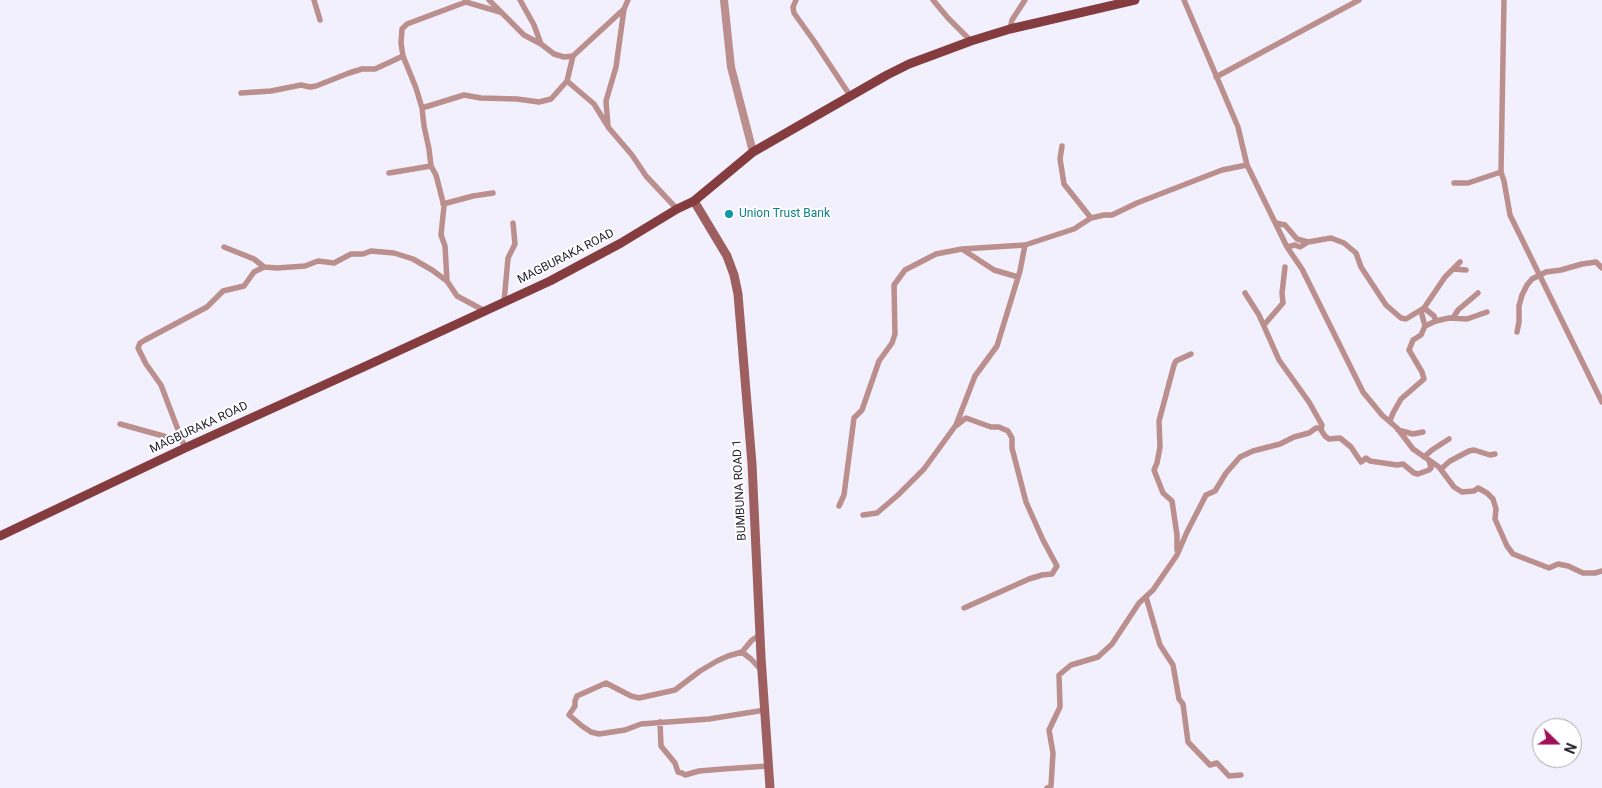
<!DOCTYPE html>
<html>
<head>
<meta charset="utf-8">
<style>
	body { margin:0 }
	#map { position:relative; width:1602px; height:788px; overflow:hidden; background:#f2f0fc; font-family:Roboto,sans-serif }
	canvas { display:block }
	.north { position:absolute; left:1532px; top:718px; width:50px; height:50px; box-sizing:border-box; background:#fff; border:1px solid #a8a7ab; border-radius:50%; rotate:112deg; font-size:14px; font-weight:700; line-height:20px; text-align:center; color:#25232d }
	.north::after { content:''; display:block; margin:auto; width:18px; height:22px; background:#a01058; clip-path:polygon(50% 0,100% 100%,50% 72%,0 100%) }
</style>
</head>
<body>
<div id="map">
<canvas width="1602" height="788"></canvas>
<div class="north">N</div>
</div>
<script>
const ctx = document.querySelector('canvas').getContext('2d');
ctx.lineJoin = 'round';
const poly = rows => new Path2D(rows.map(r => 'M' + r).join(''));
function trace(path, color, width, dash) { ctx.strokeStyle = color; ctx.lineWidth = width; ctx.lineCap = dash ? 'butt' : 'round'; ctx.setLineDash(dash || []); ctx.stroke(path); }
function write(font, color, halo, rows, align = 'center') {
  ctx.font = font + ' Roboto,sans-serif'; ctx.lineWidth = 4; ctx.setLineDash([]); ctx.textBaseline = 'middle'; ctx.strokeStyle = halo; ctx.fillStyle = color; for (const [text, x, y, turn = 0] of rows) {
    ctx.save(); ctx.translate(x, y); ctx.rotate((+turn || 0) * Math.PI / 180); ctx.textAlign = isNaN(turn) ? turn : align; if (halo) ctx.strokeText(text, 0, 0); ctx.fillText(text, 0, 0); ctx.restore();
  }
}
trace(poly([
	[314,0,320,20],
	[489,0,524,35,541,44],
	[520,0,534,25,541,44,554,54,564,57,573,56,624,9],
	[628,0,624,9,616,67,606,101,608,127,632,155,646,176,677,209],
	[796,0,793,7,794,13,814,41,851,97],
	[933,0,948,18,971,41],
	[1184,0,1238,127,1247,165,1287,247,1302,269,1363,392,1382,415,1397,428,1413,449,1439,467,1454,487,1462,492,1474,491,1478,488,1487,493,1493,499,1496,509,1495,519,1507,546,1513,554,1549,568,1558,564,1568,566,1583,573,1595,573,1602,571],
	[1504,0,1501,172,1504,181,1510,215,1602,402],
	[1010,29,1012,20,1025,0],
	[1216,77,1359,0],
	[567,81,594,104,607,125],
	[241,93,271,91,301,85,310,87,316,86,349,73,362,69,375,69,403,56],
	[422,108,464,95,481,98,517,99,539,102,551,99,567,81,573,56],
	[1062,146,1060,159,1064,184,1091,218],
	[389,173,431,166],
	[1454,183,1468,183,1501,172],
	[443,204,473,196,493,193],
	[1276,223,1285,225,1297,239,1308,242],
	[224,247,254,259,264,267,277,268,305,266,318,261,334,263,351,254,363,254,371,251,394,253,413,259,432,270,447,281,457,296,485,311],
	[1287,247,1295,245,1300,247,1308,242,1331,238,1344,243,1356,253,1361,267,1386,305,1401,318,1406,319,1424,308],
	[962,249,1025,245],
	[1460,262,1445,277,1424,308,1434,316,1436,321,1449,318,1467,319,1487,312],
	[1454,269,1466,270],
	[447,281,445,246,441,235,444,206,436,175,431,166,429,149,424,126,422,108,416,88,403,56,401,43,402,29,407,24,466,2,500,12],
	[1245,293,1259,315,1279,360,1309,402,1322,425,1321,430,1325,436,1329,439,1340,438,1351,447,1361,462,1366,458,1370,461,1397,465,1403,464,1414,473,1418,474,1429,470,1431,468,1429,460],
	[504,302,508,258,515,244,513,223],
	[1424,308,1421,311,1425,326],
	[1453,318,1458,310,1478,293],
	[1264,325,1283,303,1282,293,1285,267],
	[1517,332,1519,322,1519,306,1522,295,1527,285,1532,279,1546,272,1561,270,1582,264,1596,262,1602,268],
	[1390,421,1393,413,1401,399,1424,379,1422,372,1409,350,1413,340,1421,335,1425,326,1436,321],
	[120,424,167,437,181,439],
	[957,425,966,418,991,427,999,427,1008,431,1012,438,1012,448,1026,502,1043,540,1057,566,1052,574,1042,575,1029,579,964,608],
	[1398,430,1413,434,1423,432],
	[185,448,161,385,146,364,138,348,140,343,145,340,207,307,223,291,244,286,254,272,264,267],
	[1424,457,1432,450,1449,439],
	[1441,469,1450,461,1469,451,1474,450,1490,455,1495,454],
	[839,506,844,495,854,418,862,410,879,361,892,343,895,334,894,285,905,270,936,254,962,249,994,270,1018,277],
	[863,515,877,513,898,495,924,469,956,425,975,376,997,346,1020,271,1025,245,1074,229,1091,218,1104,215,1112,215,1137,203,1222,170,1247,165],
	[1177,550,1177,535,1172,501,1163,493,1154,470,1157,463,1160,447,1159,421,1174,365,1176,361,1191,354],
	[1146,597,1160,645,1173,665,1179,699,1183,704,1188,742,1210,765,1217,763,1229,776,1241,775],
	[742,652,752,640,760,635],
	[762,671,751,659,742,652,728,656,717,661,700,671,675,690,639,698,631,696,606,683,577,696,575,701,575,706,569,715,582,726,591,732,599,734,625,730,641,724,709,719,765,710],
	[660,722,661,746,675,763,678,772,682,773,685,775,699,771,723,769,768,766],
	[1047,788,1051,786,1053,753,1049,730,1060,707,1059,675,1071,665,1098,657,1112,644,1139,603,1153,590,1177,555,1187,532,1206,495,1215,491,1226,473,1240,457,1253,451,1280,444,1294,437,1309,433,1316,428,1321,428]
]), '#bb8f8e', 5.5);
trace(poly([
	[724,0,731,67,753,152]
]), '#bb8f8e', 8);
trace(poly([
	[694,201,727,256,734,275,738,294,752,464,761,657,770,788]
]), '#9d5f5f', 9);
trace(poly([
	[0,536,185,448,368,365,550,281,621,243,677,209,694,201,753,152,887,75,909,64,971,41,1010,29,1135,0]
]), '#853c3f', 9);
for (const [x, y, r, color] of [
	[729,214,5,"#0f9aa8"]
]) { const dot = new Path2D(); dot.arc(x, y, r, 0, 2 * Math.PI); ctx.fillStyle = color; ctx.fill(dot); trace(dot, '#fff', 2); }
write('12px', '#0d838f', '#fff', [
	["Union Trust Bank",739,214]
], 'left');
write('12px', '#25232d', '#fff', [
	["MAGBURAKA ROAD",566,257,-27],
	["MAGBURAKA ROAD",199,428,-25],
	["BUMBUNA ROAD 1",740,490,-93]
]);
</script>
</body>
</html>
